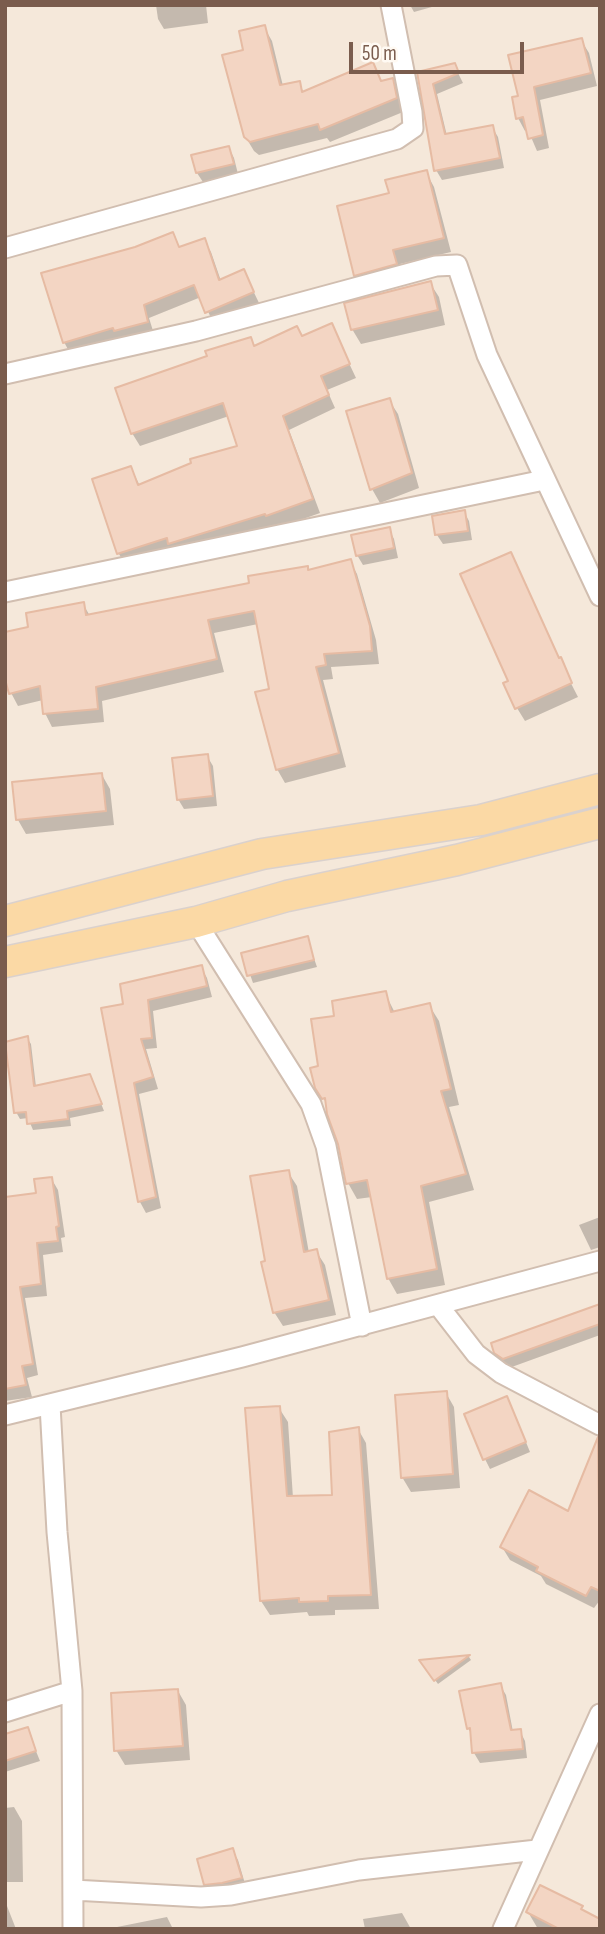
<!DOCTYPE html>
<html>
<head>
<meta charset="utf-8">
<style>
	body { margin:0 }
	#map { position:relative; width:605px; height:1934px; overflow:hidden; background:#fdf6ec; font-family:"Sofia Sans Condensed",sans-serif }
	canvas { display:block }
	.frame { position:absolute; inset:0; border:7px solid #7a5c4d; pointer-events:none }
	.scale { position:absolute; left:349px; top:42px; width:175px; height:32px; box-sizing:border-box; border:4px solid #7a5c4d; border-top:0; padding-left:9px; font-size:21px; line-height:24px; white-space:nowrap; color:#7a5c4d; -webkit-text-stroke:5px #fffaf3; paint-order:stroke }
</style>
</head>
<body>
<div id="map">
<canvas width="605" height="1934"></canvas>
<div class="frame"></div>
<div class="scale">50 m</div>
</div>
<script>
const ctx = document.querySelector('canvas').getContext('2d');
ctx.lineJoin = 'round';
function fillPath(path, color) { ctx.fillStyle = color; ctx.fill(path, 'evenodd'); }
const poly = rows => new Path2D(rows.map(r => 'M' + r).join(''));
function trace(path, color, width, dash) { ctx.strokeStyle = color; ctx.lineWidth = width; ctx.lineCap = dash ? 'butt' : 'round'; ctx.setLineDash(dash || []); ctx.stroke(path); }
fillPath(poly([
	[5,5,600,5,600,1929,5,1929]
]), '#f5e8da');
fillPath(poly([
	[156,5,206,5,208,23,164,29,158,19],
	[410,5,439,5,414,12],
	[264,27,272,41,283,86,299,83,304,93,372,64,382,82,392,80,400,94,403,112,330,142,327,138,259,155,254,151,245,136,245,51],
	[581,40,589,53,597,86,540,100,549,148,537,151,528,130,525,131,518,118,520,97],
	[454,65,463,83,437,94,447,136,492,127,498,137,504,168,442,180,436,170,419,73],
	[229,148,234,158,238,174,203,182,197,173],
	[426,172,434,187,451,252,400,264,404,278,364,289,356,275,391,194],
	[172,234,180,248,204,240,211,252,221,281,244,272,260,305,214,324,201,297,149,318,154,334,71,355,64,342,136,249],
	[430,283,439,297,445,325,361,344,352,329],
	[331,325,356,378,327,390,335,408,289,430,320,513,275,529,127,567,119,554,94,480,131,468,140,486,240,447,229,416,140,446,132,433,209,358,250,339,255,347,302,338],
	[389,400,398,414,419,488,380,503,372,489],
	[464,512,469,521,472,540,443,544,437,535],
	[389,529,394,539,398,558,363,565,357,555],
	[350,561,357,574,376,640,379,664,331,667,333,679,323,680,346,767,285,783,277,769,271,690,258,624,214,633,224,672,102,701,104,722,52,727,45,713,43,700,18,706,9,689,5,690,5,634,30,628,83,604,90,616,251,585,307,568,309,572],
	[559,660,578,697,525,721,517,708],
	[207,756,213,766,217,806,184,809,178,799],
	[102,775,110,789,114,825,26,834,18,820],
	[307,938,317,967,253,983,243,954],
	[201,967,207,978,212,997,153,1011,157,1048,146,1049,158,1089,139,1094,161,1208,146,1213,140,1202,103,1010,125,1006],
	[385,993,395,1013,429,1005,439,1021,459,1105,449,1107,474,1190,429,1202,445,1285,397,1294,388,1278,372,1197,357,1199,348,1183,340,1143,328,1106,317,1087,320,1067,337,1017],
	[27,1038,31,1044,36,1087,93,1083,104,1111,70,1118,71,1126,33,1130,28,1118,20,1119,16,1112,5,1044],
	[288,1172,297,1186,309,1253,316,1251,325,1265,336,1315,283,1326,274,1312,267,1262],
	[51,1178,58,1190,65,1237,61,1238,63,1252,43,1255,47,1296,25,1298,38,1375,27,1378,32,1397,5,1401,5,1199,38,1195],
	[600,1217,600,1247,591,1250,579,1225],
	[600,1306,600,1335,509,1368,502,1362,496,1352],
	[446,1393,454,1407,460,1488,411,1492,402,1477],
	[279,1408,288,1422,293,1498,333,1496,358,1429,366,1443,379,1609,335,1610,335,1615,309,1616,307,1612,270,1615,261,1601],
	[512,1408,530,1452,490,1469,485,1459],
	[591,1459,600,1463,600,1600,594,1608,546,1584,541,1576,510,1560,502,1547,569,1513],
	[469,1657,471,1660,438,1684,422,1662],
	[500,1685,506,1695,513,1732,520,1731,525,1741,527,1758,480,1763,474,1753,472,1735,468,1728],
	[178,1691,186,1705,190,1760,125,1765,116,1750],
	[27,1729,40,1761,5,1772,5,1736],
	[14,1807,22,1821,23,1882,5,1882,5,1808],
	[232,1850,238,1860,246,1887,212,1894,206,1884],
	[5,1903,7,1906,16,1929,5,1929],
	[528,1912,600,1929,538,1929],
	[402,1913,411,1929,365,1929,363,1919],
	[167,1917,173,1929,118,1929,117,1927]
]), '#0003');
const building = poly([
	[265,25,280,85,300,81,302,92,373,62,381,81,393,78,397,98,320,130,318,124,250,142,244,137,222,55,243,50,239,31,265,25],
	[582,38,591,73,534,87,543,135,528,139,523,117,516,119,512,97,518,96,508,55,582,38],
	[455,63,459,73,433,84,445,134,493,125,500,158,434,171,417,72,455,63],
	[229,146,234,164,196,173,191,155,229,146],
	[427,170,444,238,393,250,397,264,354,276,337,206,389,193,385,180,427,170],
	[173,232,179,247,205,238,219,280,244,269,254,292,205,313,194,285,144,305,148,322,114,331,113,328,63,343,41,273,135,247,173,232],
	[431,281,438,310,351,330,344,303,431,281],
	[332,323,350,364,321,376,329,395,283,416,313,499,266,516,265,514,168,544,167,538,117,554,92,479,131,466,138,485,191,463,190,459,237,446,223,403,131,434,115,388,207,356,205,351,251,337,254,346,297,326,302,336,332,323],
	[390,398,412,473,370,490,346,411,390,398],
	[465,510,468,531,435,535,432,516,465,510],
	[390,527,394,548,356,556,351,535,390,527],
	[511,552,559,658,561,657,572,683,515,709,503,683,508,681,460,574,511,552],
	[351,559,370,626,372,651,324,654,326,665,316,667,339,753,276,770,255,692,269,689,254,611,208,620,217,659,96,687,98,709,43,714,40,686,9,694,5,679,5,632,28,627,26,613,84,602,86,615,249,583,248,576,308,566,308,570,351,559],
	[208,754,213,796,177,800,172,758,208,754],
	[102,773,106,811,16,820,12,782,102,773],
	[308,936,314,960,247,976,241,953,308,936],
	[202,965,207,986,148,1000,152,1038,141,1039,153,1077,134,1083,156,1197,138,1202,101,1008,123,1004,120,984,202,965],
	[386,991,391,1012,430,1003,451,1089,441,1091,466,1174,421,1186,437,1269,387,1279,367,1180,346,1184,338,1144,327,1114,325,1098,322,1099,315,1088,310,1068,318,1066,311,1019,334,1016,332,1001,386,991],
	[28,1036,34,1086,90,1074,102,1104,67,1111,68,1119,27,1124,26,1112,14,1113,5,1042,28,1036],
	[289,1170,304,1252,317,1249,329,1300,273,1313,261,1262,265,1261,250,1176,289,1170],
	[52,1177,59,1226,56,1227,58,1241,37,1243,41,1284,20,1287,33,1364,22,1366,26,1385,5,1389,5,1197,36,1193,34,1179,52,1177],
	[600,1304,600,1324,503,1359,494,1353,491,1343,600,1304],
	[447,1391,453,1474,401,1478,395,1395,447,1391],
	[507,1396,526,1442,483,1460,464,1414,507,1396],
	[280,1406,287,1496,332,1495,329,1432,359,1427,371,1595,328,1596,328,1601,299,1602,299,1598,260,1601,245,1408,280,1406],
	[598,1437,600,1591,591,1587,586,1596,536,1571,538,1567,500,1547,529,1490,568,1511,598,1437],
	[470,1655,434,1681,419,1660,470,1655],
	[501,1683,511,1730,521,1729,523,1749,472,1753,470,1728,467,1729,459,1691,501,1683],
	[178,1689,183,1746,114,1751,111,1693,178,1689],
	[28,1727,36,1751,5,1761,5,1734,28,1727],
	[233,1848,242,1878,222,1883,204,1885,197,1859,233,1848],
	[540,1885,583,1906,581,1909,600,1919,600,1929,559,1929,526,1912,540,1885]
]);
fillPath(building, '#f3d5c3');
trace(building, '#e6bba3', 2);
const street = poly([
	[5,248,397,139,413,128,412,112,391,5],
	[5,374,196,331,436,266,457,265,487,355,600,596],
	[5,592,544,480],
	[196,922,311,1104,326,1146,362,1326],
	[438,1305,476,1354,501,1373,600,1425],
	[50,1405,57,1532,72,1691,73,1929],
	[5,1415,242,1357,600,1261],
	[5,1712,72,1691],
	[73,1890,201,1897,231,1895,359,1870,537,1850],
	[503,1929,600,1714]
]);
const primary = poly([
	[5,921,262,854,481,820,600,789],
	[5,962,196,922,287,896,457,860,600,823]
]);
trace(street, '#d1beb0', 23);
trace(primary, '#dad1cd', 33);
trace(street, '#fff', 19);
trace(primary, '#fbd9a5', 30);
</script>
</body>
</html>
